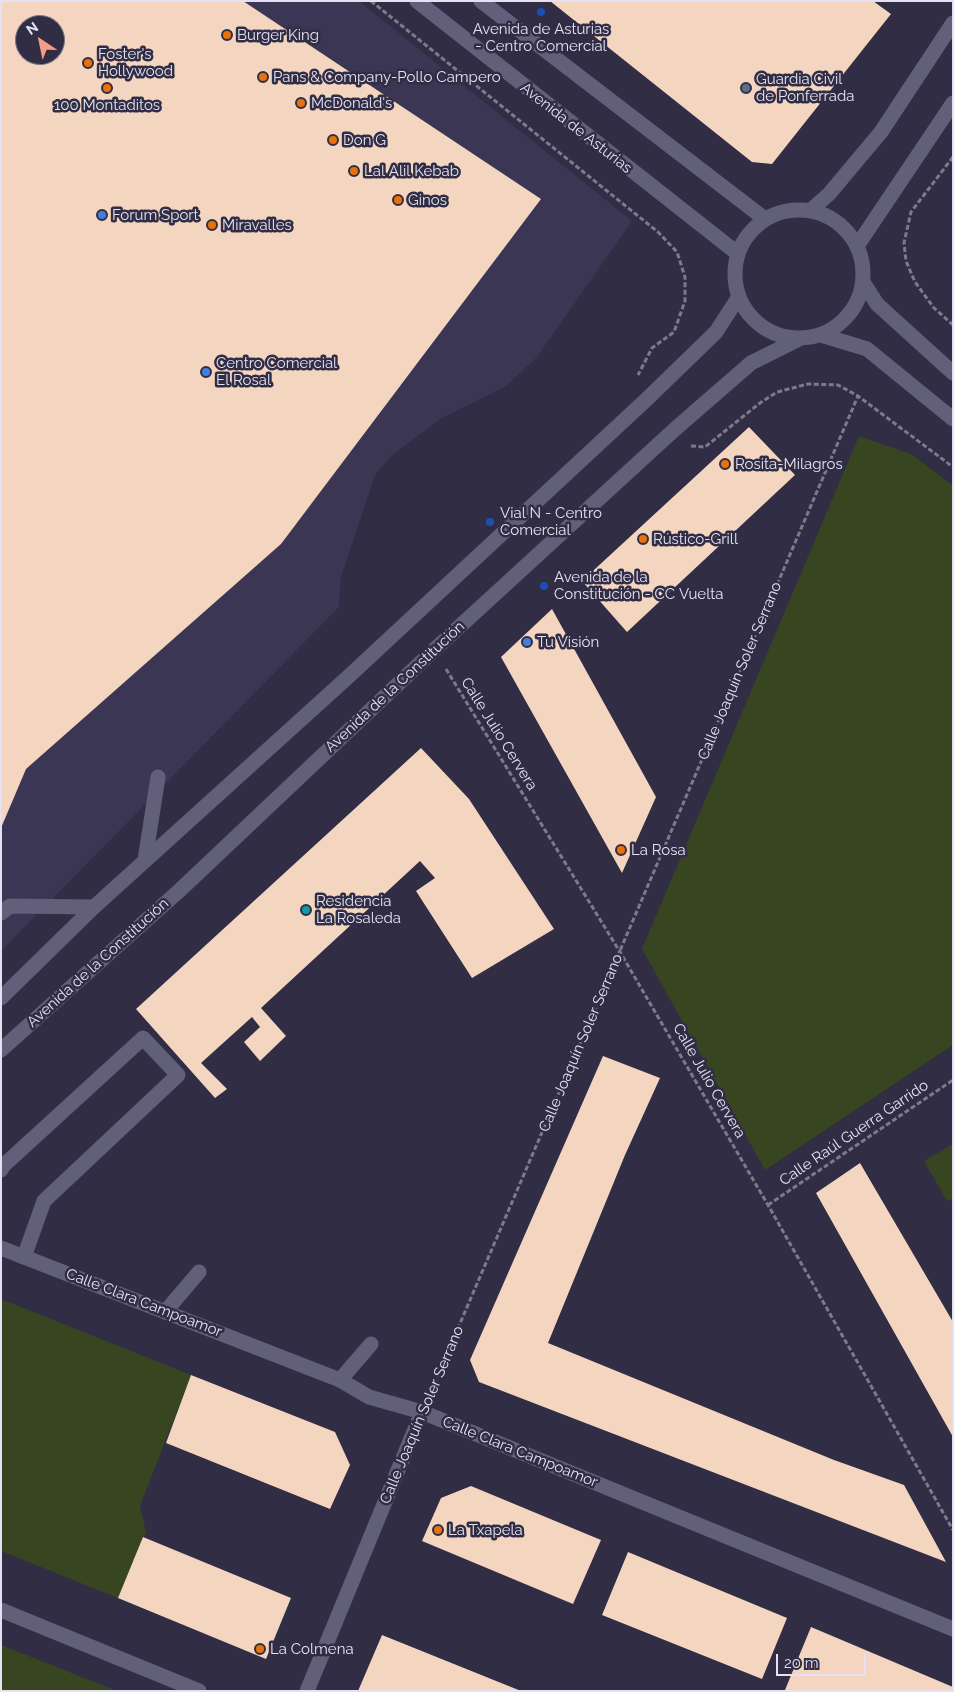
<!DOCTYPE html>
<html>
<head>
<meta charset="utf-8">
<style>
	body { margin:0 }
	#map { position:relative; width:954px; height:1692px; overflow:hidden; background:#312d45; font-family:Raleway,sans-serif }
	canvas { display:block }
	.frame { position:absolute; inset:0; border:2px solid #e4e2f2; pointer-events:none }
	.north { position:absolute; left:15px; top:15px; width:50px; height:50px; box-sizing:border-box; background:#312d45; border:1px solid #79758a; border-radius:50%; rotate:326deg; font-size:14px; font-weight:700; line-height:20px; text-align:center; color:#e4e2f2 }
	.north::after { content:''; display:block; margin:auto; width:18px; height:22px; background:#f49e86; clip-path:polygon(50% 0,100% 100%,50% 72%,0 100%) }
	.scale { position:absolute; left:776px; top:1654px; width:90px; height:22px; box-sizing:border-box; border:2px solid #e4e2f2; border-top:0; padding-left:6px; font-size:15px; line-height:18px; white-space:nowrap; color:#e4e2f2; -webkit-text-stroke:4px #312d45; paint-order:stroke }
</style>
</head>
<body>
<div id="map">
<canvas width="954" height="1692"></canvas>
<div class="frame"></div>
<div class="north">N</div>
<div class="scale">20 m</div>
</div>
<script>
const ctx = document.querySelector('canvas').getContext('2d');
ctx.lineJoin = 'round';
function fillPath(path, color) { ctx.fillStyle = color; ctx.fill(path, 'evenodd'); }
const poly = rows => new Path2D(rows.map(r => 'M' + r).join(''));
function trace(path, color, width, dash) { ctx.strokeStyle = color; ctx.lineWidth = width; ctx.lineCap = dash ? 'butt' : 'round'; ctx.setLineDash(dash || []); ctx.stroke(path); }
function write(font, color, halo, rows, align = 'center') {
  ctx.font = font + ' Raleway,sans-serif'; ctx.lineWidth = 5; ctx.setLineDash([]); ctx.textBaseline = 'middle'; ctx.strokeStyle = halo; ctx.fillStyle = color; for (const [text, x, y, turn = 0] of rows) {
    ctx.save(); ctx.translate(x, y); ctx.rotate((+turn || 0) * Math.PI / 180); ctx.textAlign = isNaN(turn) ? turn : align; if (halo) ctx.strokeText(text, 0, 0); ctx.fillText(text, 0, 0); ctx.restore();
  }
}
fillPath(poly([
	[1,1,359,1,632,221,537,357,505,387,442,418,391,456,375,475,341,577,339,607,1,951],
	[25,25,55,25,55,55,25,55]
]), '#3a3653');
fillPath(poly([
	[859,436,913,455,953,486,953,1045,765,1170,642,949],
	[953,1144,953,1198,947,1201,924,1161],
	[1,1299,191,1375,140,1506,146,1532,118,1598,1,1551],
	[1,1645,117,1691,1,1691]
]), '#374521');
fillPath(poly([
	[1,1,243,1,541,199,281,544,26,769,1,828],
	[25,25,55,25,55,55,25,55],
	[550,1,873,1,891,14,772,164,752,162],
	[749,427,795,475,627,632,582,581],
	[552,609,656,797,622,873,501,657],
	[421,748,469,799,554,929,472,978,416,891,435,878,420,861,261,1008,286,1036,260,1061,244,1042,260,1027,252,1017,201,1063,227,1089,215,1098,136,1009],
	[603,1056,660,1078,625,1155,548,1343,834,1460,904,1485,946,1562,479,1382,470,1360],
	[860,1163,953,1322,953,1437,816,1193],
	[191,1375,335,1432,350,1465,330,1509,166,1443],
	[471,1486,601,1540,573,1604,422,1541,441,1498],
	[143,1537,291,1598,266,1659,118,1598],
	[628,1552,787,1618,762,1679,602,1615],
	[811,1627,953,1687,953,1691,785,1690],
	[382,1635,521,1691,358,1691]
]), '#f3d5c0');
trace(poly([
	[371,1,658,232,677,252,685,277,685,301,674,332,652,348,638,375],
	[953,157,911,212,904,243,906,261,915,282,934,308,953,325],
	[691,446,705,447,760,403,777,392,808,384,838,385,858,396,953,467],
	[446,669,620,952,768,1205,953,1530],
	[768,1205,953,1080],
	[431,1391,858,396]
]), '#7d7a8e', 3, [5, 2.5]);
trace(poly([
	[145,860,158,777],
	[1,913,10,906,94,907],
	[1,1170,3,1166,143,1038,178,1075,44,1201,24,1257],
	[165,1312,199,1272],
	[340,1380,371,1344]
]), '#625f7a', 15);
trace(poly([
	[1,1248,340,1380,369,1397,422,1412,953,1629],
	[1,1610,199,1691],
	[307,1691,422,1412]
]), '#625f7a', 15);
trace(poly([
	[417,1,737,253],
	[481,1,765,219],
	'735 274a64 64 0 1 1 128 0a64 64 0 1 1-128 0Z',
	[811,210,829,194,881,132,953,23],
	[857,246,953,103],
	[863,282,877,304,953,373],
	[821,335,867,349,953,419],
	[1,998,94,907,348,677,648,398,716,332,738,298],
	[1,1050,180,890,434,650,674,430,751,363,799,339]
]), '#625f7a', 15);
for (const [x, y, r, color] of [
	[541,12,5,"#1a4fb4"],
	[227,35,5,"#e8710a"],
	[88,63,5,"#e8710a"],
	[263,77,5,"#e8710a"],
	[107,88,5,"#e8710a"],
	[746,88,5,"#5c6f8a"],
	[301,103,5,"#e8710a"],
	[333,140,5,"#e8710a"],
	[354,171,5,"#e8710a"],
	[398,200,5,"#e8710a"],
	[102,215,5,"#3f7fe0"],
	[212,225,5,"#e8710a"],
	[206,372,5,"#3f7fe0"],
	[725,464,5,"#e8710a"],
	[490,522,5,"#1a4fb4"],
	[643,539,5,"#e8710a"],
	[544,586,5,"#1a4fb4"],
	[527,642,5,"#3f7fe0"],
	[621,850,5,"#e8710a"],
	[306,910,5,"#0f9aa8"],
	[438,1530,5,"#e8710a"],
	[260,1649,5,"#e8710a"]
]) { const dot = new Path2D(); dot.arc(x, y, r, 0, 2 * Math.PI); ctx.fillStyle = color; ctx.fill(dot); trace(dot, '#312d45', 2); }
write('15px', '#e4e2f2', '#312d45', [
	["Avenida de Asturias",541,29,"center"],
	["- Centro Comercial",541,46,"center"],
	["Burger King",237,35],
	["Foster's",98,54],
	["Hollywood",98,71],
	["Pans & Company-Pollo Campero",273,77],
	["Guardia Civil",756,79],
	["de Ponferrada",756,96],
	["McDonald's",311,103],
	["100 Montaditos",107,105,"center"],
	["Don G",343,140],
	["Lal Alil Kebab",364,171],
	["Ginos",408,200],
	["Forum Sport",112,215],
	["Miravalles",222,225],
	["Centro Comercial",216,363],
	["El Rosal",216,380],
	["Rosita-Milagros",735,464],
	["Vial N - Centro",500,513],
	["Comercial",500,530],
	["Rústico-Grill",653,539],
	["Avenida de la",554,577],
	["Constitución - CC Vuelta",554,594],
	["Tu Visión",537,642],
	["La Rosa",631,850],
	["Residencia",316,901],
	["La Rosaleda",316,918],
	["La Txapela",448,1530],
	["La Colmena",270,1649]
], 'left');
write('15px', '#e4e2f2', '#312d45', [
	["Avenida de Asturias",576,128,38],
	["Calle Joaquín Soler Serrano",740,671,-67],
	["Avenida de la Constitución",395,687,-43],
	["Calle Julio Cervera",499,734,58],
	["Avenida de la Constitución",98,963,-42],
	["Calle Joaquín Soler Serrano",581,1043,-67],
	["Calle Julio Cervera",709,1081,60],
	["Calle Raúl Guerra Garrido",854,1133,-34],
	["Calle Clara Campoamor",144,1303,21],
	["Calle Joaquín Soler Serrano",422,1415,-67],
	["Calle Clara Campoamor",520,1452,22]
]);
</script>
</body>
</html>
